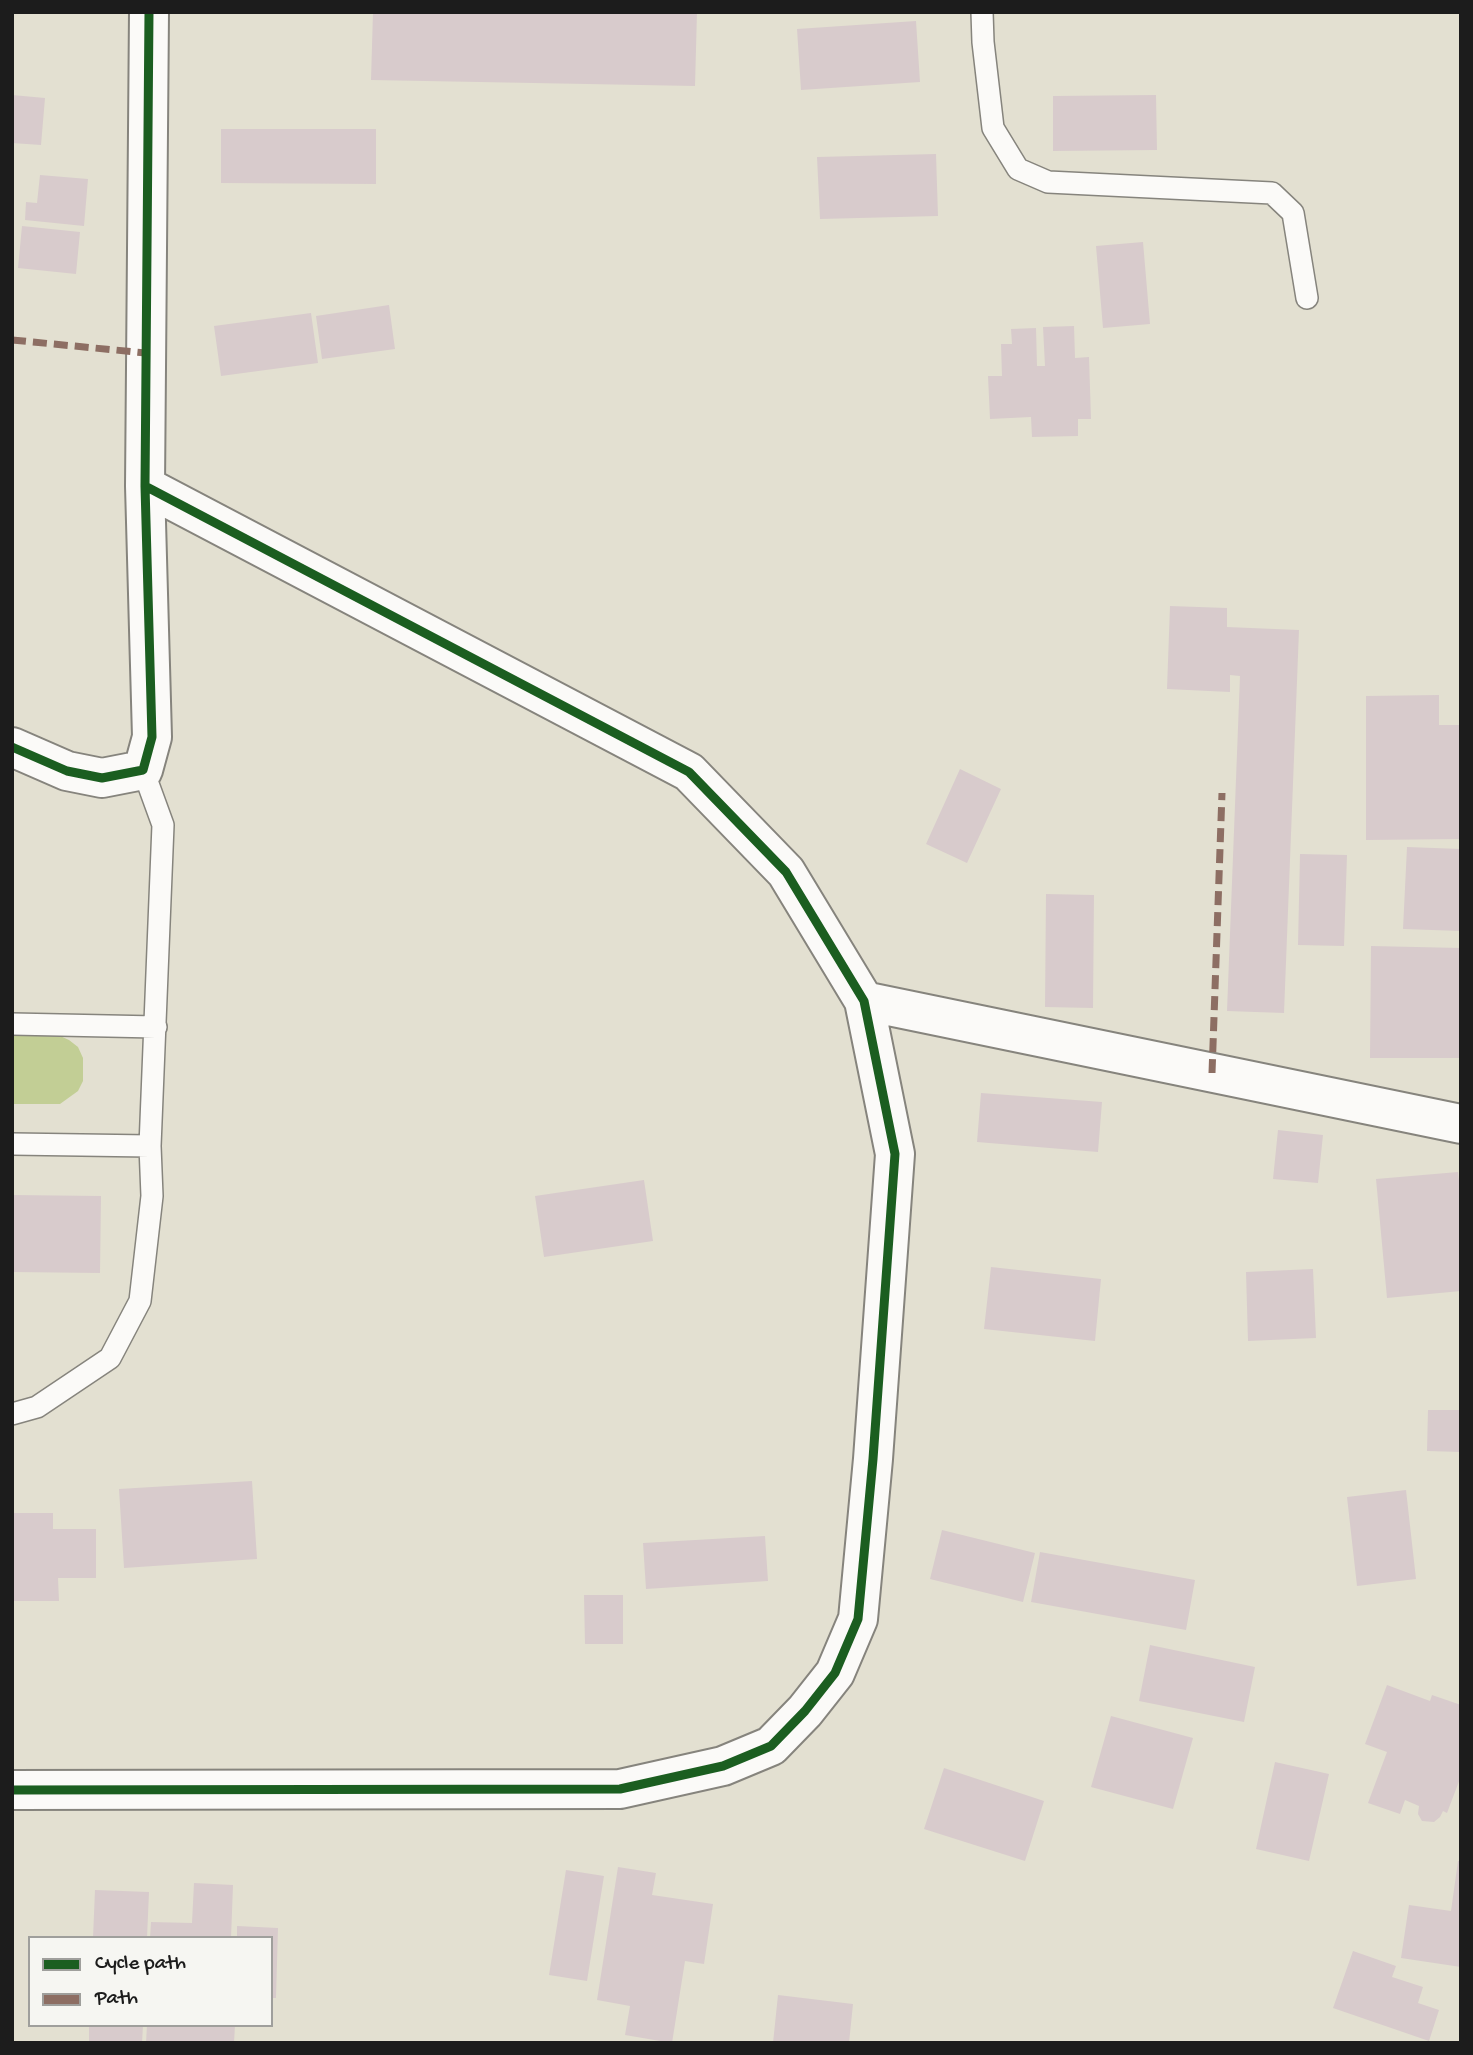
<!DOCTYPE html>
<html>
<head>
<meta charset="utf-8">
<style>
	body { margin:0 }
	#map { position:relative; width:1473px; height:2055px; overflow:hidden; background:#e3e0d1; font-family:"Gochi Hand",sans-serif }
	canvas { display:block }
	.frame { position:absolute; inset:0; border:14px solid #1c1c1c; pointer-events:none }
	.legend { position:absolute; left:28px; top:1936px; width:245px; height:91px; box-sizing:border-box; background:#f6f6f2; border:2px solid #9f9f9c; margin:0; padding:9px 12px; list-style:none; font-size:21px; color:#1c1c1c }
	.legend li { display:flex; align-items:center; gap:14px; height:35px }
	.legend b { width:35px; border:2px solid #9f9f9c }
</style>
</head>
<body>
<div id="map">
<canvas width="1473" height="2055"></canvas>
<div class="frame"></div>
<ul class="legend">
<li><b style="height:9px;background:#1b5e20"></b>Cycle path</li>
<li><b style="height:9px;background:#8d6e63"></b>Path</li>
</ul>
</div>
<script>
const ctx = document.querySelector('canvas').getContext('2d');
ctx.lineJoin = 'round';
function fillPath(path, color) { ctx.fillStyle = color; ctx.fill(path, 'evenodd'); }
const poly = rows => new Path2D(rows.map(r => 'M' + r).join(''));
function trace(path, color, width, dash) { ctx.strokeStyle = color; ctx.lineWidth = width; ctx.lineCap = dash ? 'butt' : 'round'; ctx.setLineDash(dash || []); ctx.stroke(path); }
fillPath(poly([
	[12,1034,58,1035,69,1040,78,1047,83,1058,83,1081,78,1091,60,1104,12,1104]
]), '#c2ce95');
fillPath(poly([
	[373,12,697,12,695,86,371,80],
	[916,21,920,82,801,90,797,29],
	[12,95,45,98,41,145,12,143],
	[1156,95,1157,150,1053,151,1053,96],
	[221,129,376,129,376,184,221,183],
	[936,154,938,216,820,219,817,157],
	[40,175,88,179,84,226,25,220,26,202,37,203],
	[22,226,80,232,76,274,18,268],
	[1143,242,1150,324,1103,328,1096,246],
	[389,305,395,349,322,359,316,316],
	[311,313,318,363,221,376,214,326],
	[1074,326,1075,358,1089,357,1091,419,1078,419,1078,436,1032,437,1031,417,990,419,988,376,1002,376,1001,344,1012,344,1011,329,1036,328,1037,366,1045,366,1043,327],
	[1170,606,1227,608,1227,627,1299,630,1284,1013,1227,1011,1240,676,1230,675,1230,692,1167,689],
	[1439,695,1439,725,1461,725,1461,839,1366,840,1366,696],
	[960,769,1001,789,967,863,926,844],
	[1407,847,1461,849,1461,931,1403,929],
	[1300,854,1347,855,1344,946,1298,945],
	[1046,894,1094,895,1093,1008,1045,1007],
	[1371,946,1461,948,1461,1058,1370,1058],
	[981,1093,1102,1102,1098,1152,977,1142],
	[1278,1130,1323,1135,1318,1183,1273,1179],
	[1458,1172,1461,1197,1461,1291,1387,1298,1376,1179],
	[644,1180,653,1241,544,1257,535,1196],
	[12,1195,101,1196,100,1273,12,1272],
	[991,1267,1101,1279,1095,1341,984,1329],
	[1313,1269,1316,1338,1248,1341,1246,1272],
	[1428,1410,1461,1410,1461,1452,1427,1451],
	[252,1481,257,1559,124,1568,119,1489],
	[1406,1490,1416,1579,1357,1586,1347,1497],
	[13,1513,53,1513,53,1529,96,1529,96,1578,58,1578,59,1601,12,1601],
	[942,1530,1035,1553,1023,1602,930,1579],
	[765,1536,768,1581,646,1589,643,1543],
	[1040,1552,1195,1580,1186,1630,1031,1602],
	[584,1595,623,1595,623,1644,585,1644],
	[1150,1645,1255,1667,1244,1722,1139,1701],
	[1387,1685,1430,1701,1432,1695,1461,1705,1461,1776,1447,1813,1443,1811,1440,1817,1434,1822,1422,1821,1418,1814,1419,1806,1405,1800,1400,1814,1368,1803,1387,1752,1365,1744],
	[1111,1716,1193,1738,1173,1809,1091,1787],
	[1275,1762,1329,1774,1309,1861,1256,1849],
	[944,1768,1044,1801,1025,1861,924,1829],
	[1458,1861,1461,1861,1461,1967,1401,1958,1409,1905,1451,1911],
	[618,1867,656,1873,652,1895,713,1904,704,1964,685,1961,672,2043,625,2035,630,2006,597,2000],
	[566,1870,604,1876,587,1981,549,1975],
	[194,1883,233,1885,231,1938,150,1938,151,1922,192,1923],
	[95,1890,149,1892,147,1938,93,1938],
	[237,1926,278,1928,276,1998,271,1998,271,1938,237,1938],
	[1353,1951,1396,1966,1392,1977,1423,1987,1418,2003,1439,2010,1429,2041,1333,2008],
	[778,1995,853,2004,849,2043,773,2043],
	[89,2025,143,2025,142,2043,89,2043],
	[147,2025,235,2025,234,2043,146,2043]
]), '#d8cbcc');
const lane = poly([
	[982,12,983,42,993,128,1018,169,1048,182,1272,193,1293,213,1307,298],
	[12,1024,156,1027],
	[12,1144,150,1146],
	[12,1414,37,1407,110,1358,140,1301,152,1196,150,1146,163,825,143,770]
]);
const street = poly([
	[12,747,67,771,102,778,143,770,152,737,145,486,149,12],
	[864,1001,1461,1124],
	[12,1790,620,1789,723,1766,771,1746,805,1711,835,1673,858,1619,873,1459,895,1154,864,1001,786,872,689,772,145,486]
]);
trace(lane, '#86847d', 24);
trace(street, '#86847d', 42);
trace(lane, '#fbfaf8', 21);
trace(street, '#fbfaf8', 38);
trace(poly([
	[12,340,146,353],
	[1212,1073,1222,793]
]), '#8d6e63', 7, [14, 7]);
trace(poly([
	[12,747,67,771,102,778,143,770,152,737,145,486,149,12],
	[12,1790,620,1789,723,1766,771,1746,805,1711,835,1673,858,1619,873,1459,895,1154,864,1001,786,872,689,772,145,486]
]), '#1b5e20', 9);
</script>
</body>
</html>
